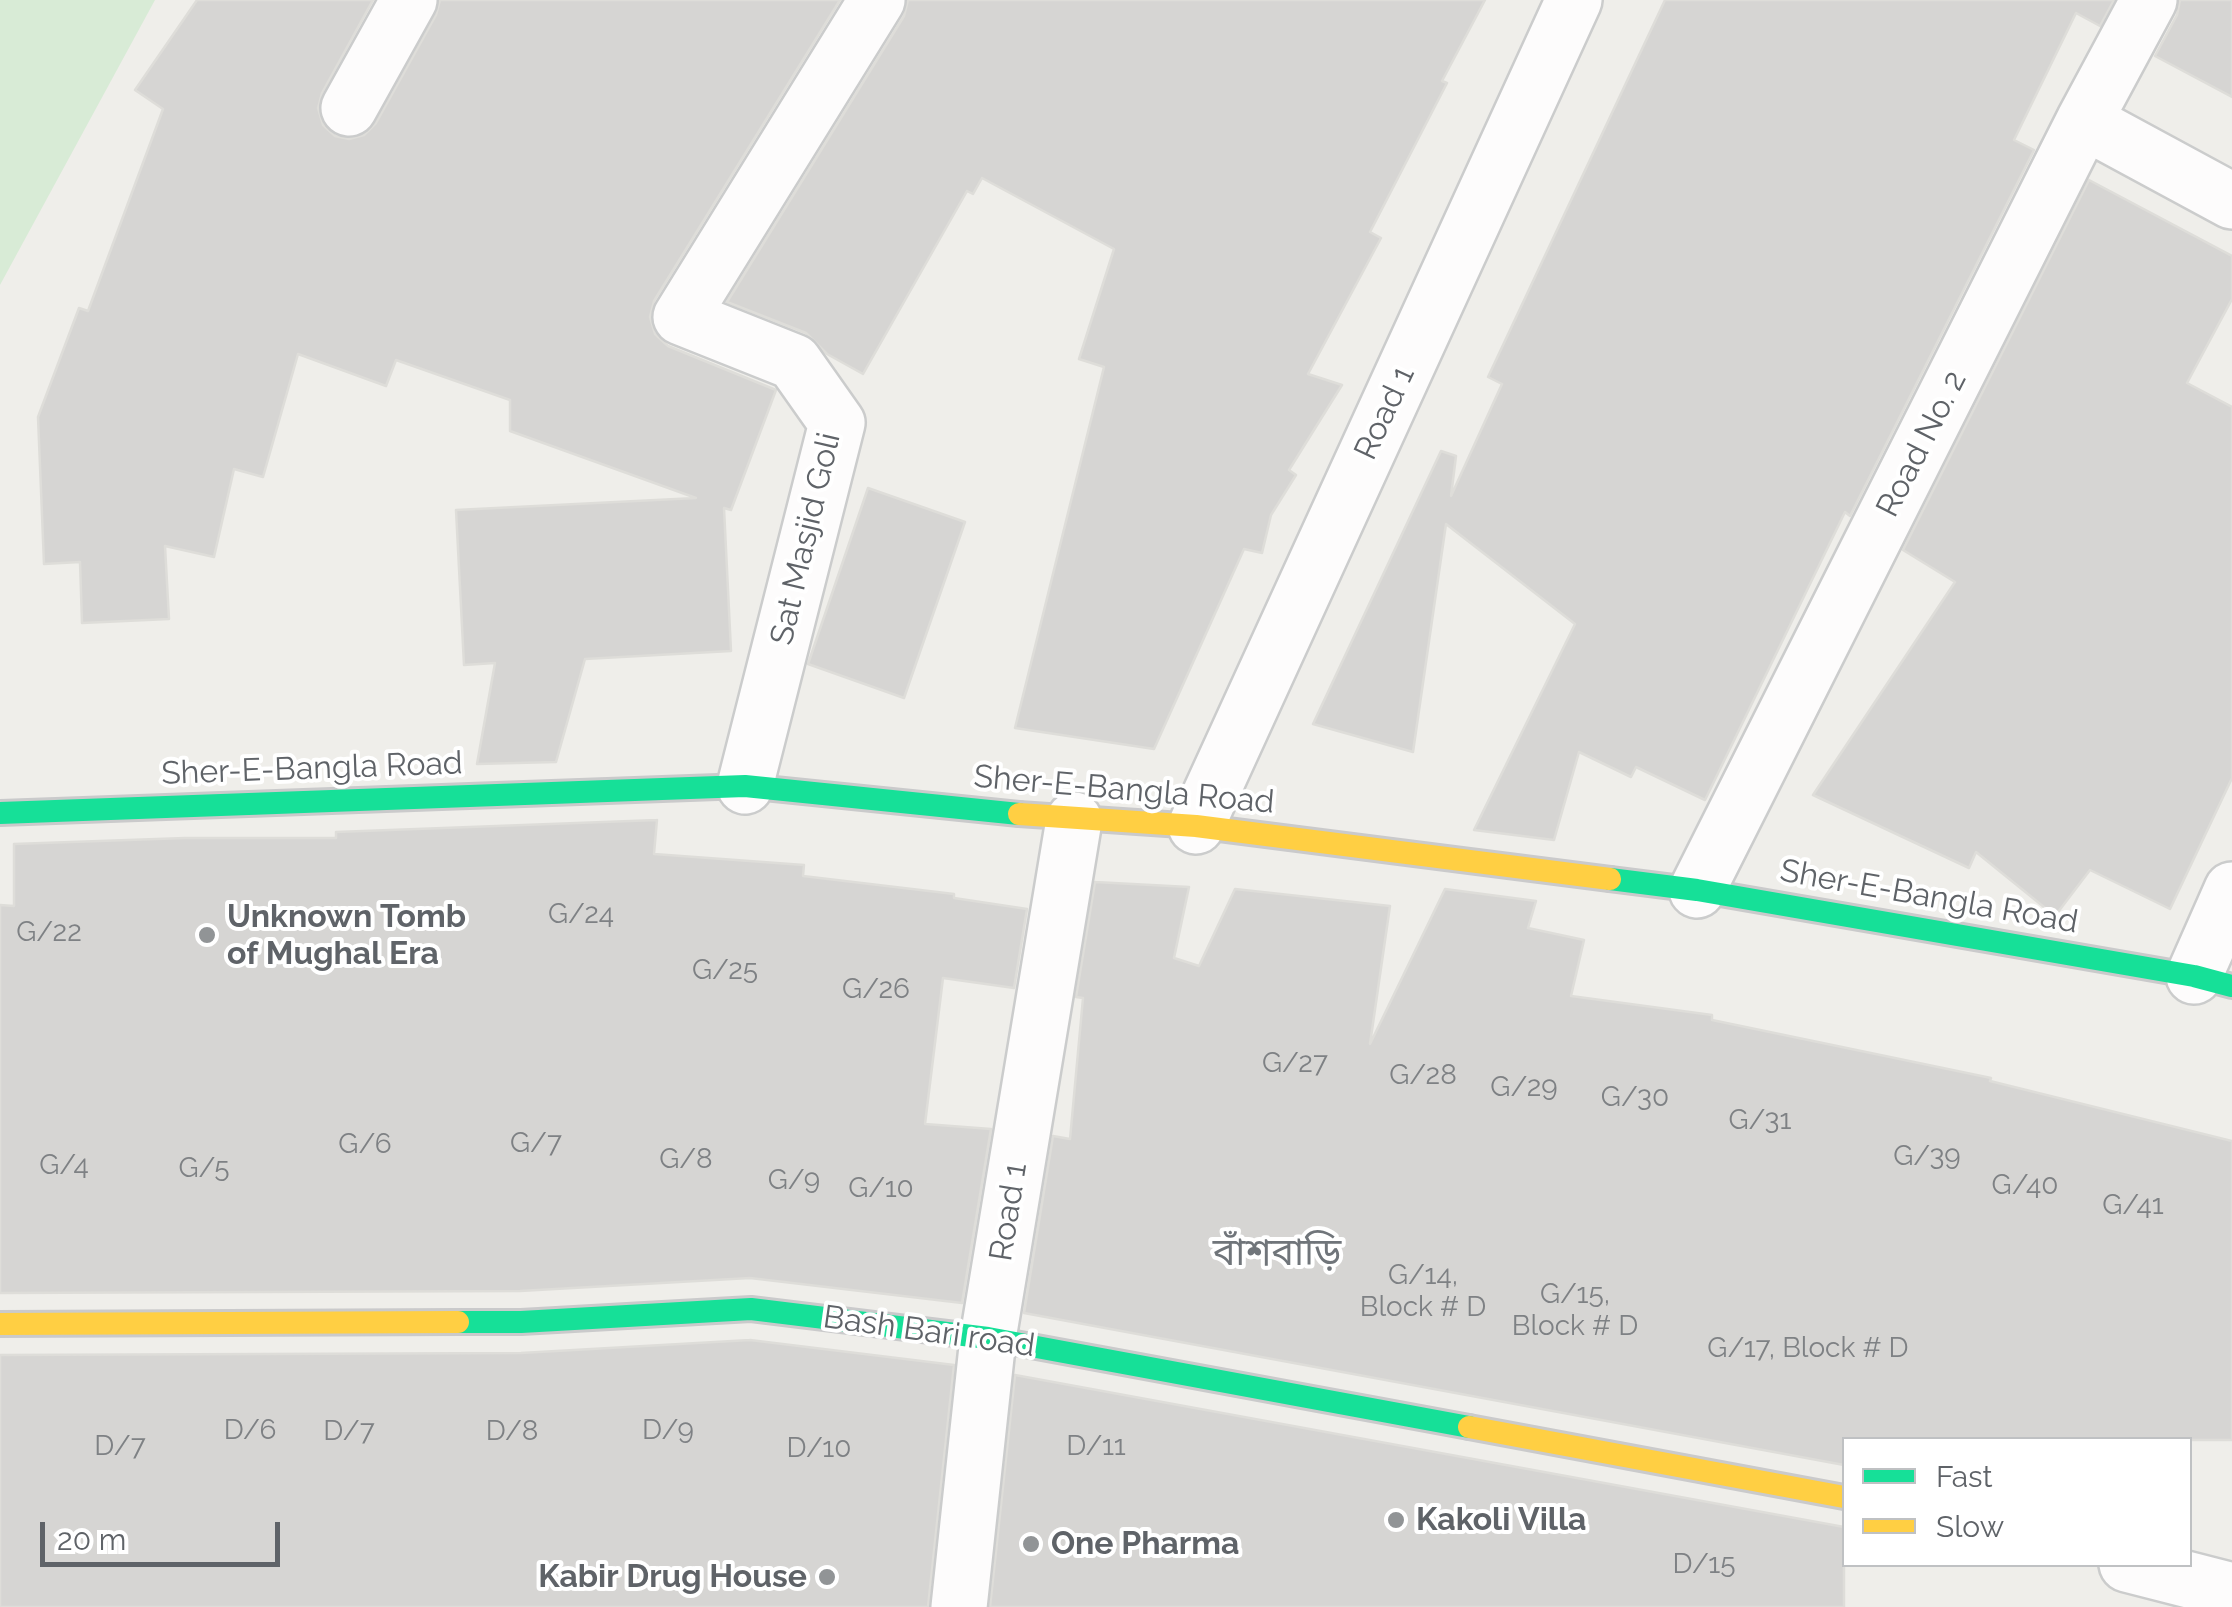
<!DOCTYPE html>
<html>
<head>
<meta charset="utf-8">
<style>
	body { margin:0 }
	#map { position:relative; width:2232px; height:1607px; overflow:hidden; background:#efeeea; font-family:Raleway,sans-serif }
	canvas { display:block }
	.legend { position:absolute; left:1842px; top:1437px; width:350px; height:130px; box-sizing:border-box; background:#fff; border:2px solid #bfc1c3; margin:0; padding:12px 18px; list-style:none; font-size:30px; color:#5f6368 }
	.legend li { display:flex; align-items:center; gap:20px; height:50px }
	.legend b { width:50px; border:2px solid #bfc1c3 }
	.scale { position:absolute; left:40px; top:1522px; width:240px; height:45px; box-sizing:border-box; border:5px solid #5f6368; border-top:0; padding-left:12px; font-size:30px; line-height:35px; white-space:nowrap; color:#5f6368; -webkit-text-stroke:8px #fff; paint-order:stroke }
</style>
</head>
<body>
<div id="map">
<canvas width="2232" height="1607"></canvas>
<ul class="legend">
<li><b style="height:12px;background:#16e098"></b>Fast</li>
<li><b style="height:12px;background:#ffcf43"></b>Slow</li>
</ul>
<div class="scale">20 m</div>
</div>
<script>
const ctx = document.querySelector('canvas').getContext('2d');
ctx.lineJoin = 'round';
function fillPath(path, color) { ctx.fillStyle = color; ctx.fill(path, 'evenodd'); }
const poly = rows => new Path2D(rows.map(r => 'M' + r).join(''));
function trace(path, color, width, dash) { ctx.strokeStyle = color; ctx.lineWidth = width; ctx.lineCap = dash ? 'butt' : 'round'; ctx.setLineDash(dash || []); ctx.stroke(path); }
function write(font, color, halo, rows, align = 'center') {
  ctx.font = font + ' Raleway,"Noto Sans Bengali",sans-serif'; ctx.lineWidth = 8; ctx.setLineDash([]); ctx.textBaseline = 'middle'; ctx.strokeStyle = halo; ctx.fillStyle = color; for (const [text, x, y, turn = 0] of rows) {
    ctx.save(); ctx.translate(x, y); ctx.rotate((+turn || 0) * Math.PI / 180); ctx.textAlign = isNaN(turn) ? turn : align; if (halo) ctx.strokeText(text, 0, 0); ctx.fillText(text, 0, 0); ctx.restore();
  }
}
fillPath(poly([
	[0,0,155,0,0,285]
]), '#d8ebd6');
const building = poly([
	[197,0,373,0,322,93,318,108,323,125,335,136,349,139,364,135,376,123,436,15,440,0,840,0,654,301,650,317,655,334,668,346,776,390,731,510,724,508,731,651,585,659,556,762,477,764,495,663,464,665,456,510,696,498,510,431,510,400,396,360,386,386,298,354,263,477,234,469,214,557,165,546,169,619,82,623,80,562,44,564,38,417,79,308,88,311,163,109,135,90,197,0],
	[908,0,1485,0,1442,81,1447,83,1370,232,1381,238,1308,374,1342,385,1289,470,1296,475,1271,515,1262,553,1244,549,1154,749,1015,728,1104,367,1079,359,1114,249,982,178,973,194,967,191,863,374,827,354,806,333,727,302,904,16,908,0],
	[1665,0,2114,0,2100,26,2076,13,2014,140,2034,150,1850,516,1845,512,1705,800,1636,767,1631,777,1579,752,1554,840,1474,830,1575,624,1446,524,1413,752,1313,724,1441,451,1456,456,1451,496,1502,384,1488,377,1665,0],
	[2180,0,2232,0,2232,97,2155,56,2177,15,2180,0],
	[2089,180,2232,256,2232,299,2187,383,2232,407,2232,778,2170,909,2090,870,2055,916,1976,852,1969,868,1813,795,1955,582,1903,550,2089,180],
	[868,488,965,522,904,698,808,664,868,488],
	[657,820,654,854,804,865,803,876,954,894,954,898,1027,909,1014,988,943,978,925,1124,991,1129,962,1303,750,1278,520,1291,0,1293,0,905,14,906,14,844,185,838,336,838,336,832,657,820],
	[1095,882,1189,887,1174,958,1199,966,1235,889,1390,906,1370,1044,1445,889,1536,901,1528,928,1584,940,1571,996,1712,1015,1712,1020,1991,1078,1990,1081,2232,1141,2232,1440,1844,1440,1844,1465,1024,1313,1053,1136,1070,1139,1083,998,1076,997,1095,882],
	[750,1340,954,1365,928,1607,0,1607,0,1355,521,1353,750,1340],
	[1015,1375,1844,1527,1844,1607,990,1607,1015,1375]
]);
fillPath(building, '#d6d5d3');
trace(building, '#deddd9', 2.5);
const street = poly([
	[349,108,409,0],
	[2084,121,2232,201],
	[745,786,837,423,794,362,681,317,877,0],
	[1196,826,1574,0],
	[1697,890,2084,121,2149,0],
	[2194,976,2232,890],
	[2127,1564,2232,1591],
	[959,1607,988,1338,1074,820]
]);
const fast = poly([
	[0,813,745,786,1019,814],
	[1610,879,1697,890,2194,976,2232,986],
	[458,1322,521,1322,751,1309,988,1338,1469,1427]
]);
const slow = poly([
	[1019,814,1196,826,1610,879],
	[0,1324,458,1322],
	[1469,1427,1844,1497]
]);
trace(street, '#cbcccc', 60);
trace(fast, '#cacacb', 28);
trace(slow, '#cacacb', 28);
trace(street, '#fdfcfc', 55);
trace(fast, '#16e098', 22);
trace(slow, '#ffcf43', 22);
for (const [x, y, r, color] of [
	[207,935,10,"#919496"],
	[1396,1520,10,"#919496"],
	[1031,1544,10,"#919496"],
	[827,1577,10,"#919496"]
]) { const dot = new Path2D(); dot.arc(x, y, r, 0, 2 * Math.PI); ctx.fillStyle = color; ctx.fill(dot); trace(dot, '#fff', 4); }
write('28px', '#7e8184', null, [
	["G/24",581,915],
	["G/22",49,933],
	["G/25",725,971],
	["G/26",876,990],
	["G/27",1295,1064],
	["G/28",1423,1076],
	["G/29",1524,1088],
	["G/30",1635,1098],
	["G/31",1760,1121],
	["G/7",536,1144],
	["G/6",365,1145],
	["G/39",1927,1157],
	["G/8",686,1160],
	["G/4",64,1166],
	["G/5",204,1169],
	["G/9",794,1181],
	["G/40",2025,1186],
	["G/10",881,1189],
	["G/41",2133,1206],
	["G/14,",1423,1276],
	["Block # D",1423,1308],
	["G/15,",1575,1295],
	["Block # D",1575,1327],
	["G/17, Block # D",1808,1349],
	["D/6",250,1431],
	["D/9",668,1431],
	["D/7",349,1432],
	["D/8",512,1432],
	["D/7",120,1447],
	["D/11",1096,1447],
	["D/10",819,1449],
	["D/15",1704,1565]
]);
write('32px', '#5f6368', '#fff', [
	["Road 1",1385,413,-65],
	["Road No. 2",1922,444,-63],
	["Sat Masjid Goli",806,539,-77],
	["Sher-E-Bangla Road",312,769,-2],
	["Sher-E-Bangla Road",1124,790,5],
	["Sher-E-Bangla Road",1929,897,10],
	["Road 1",1009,1212,-81],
	["Bash Bari road",929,1332,8]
]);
write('bold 32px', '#5f6368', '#fff', [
	["Unknown Tomb",227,917],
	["of Mughal Era",227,954],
	["Kakoli Villa",1416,1520],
	["One Pharma",1051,1544],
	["Kabir Drug House",807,1577,"right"]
], 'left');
write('38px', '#70757a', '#fff', [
	["বাঁশবাড়ি",1277,1254]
]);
</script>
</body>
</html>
